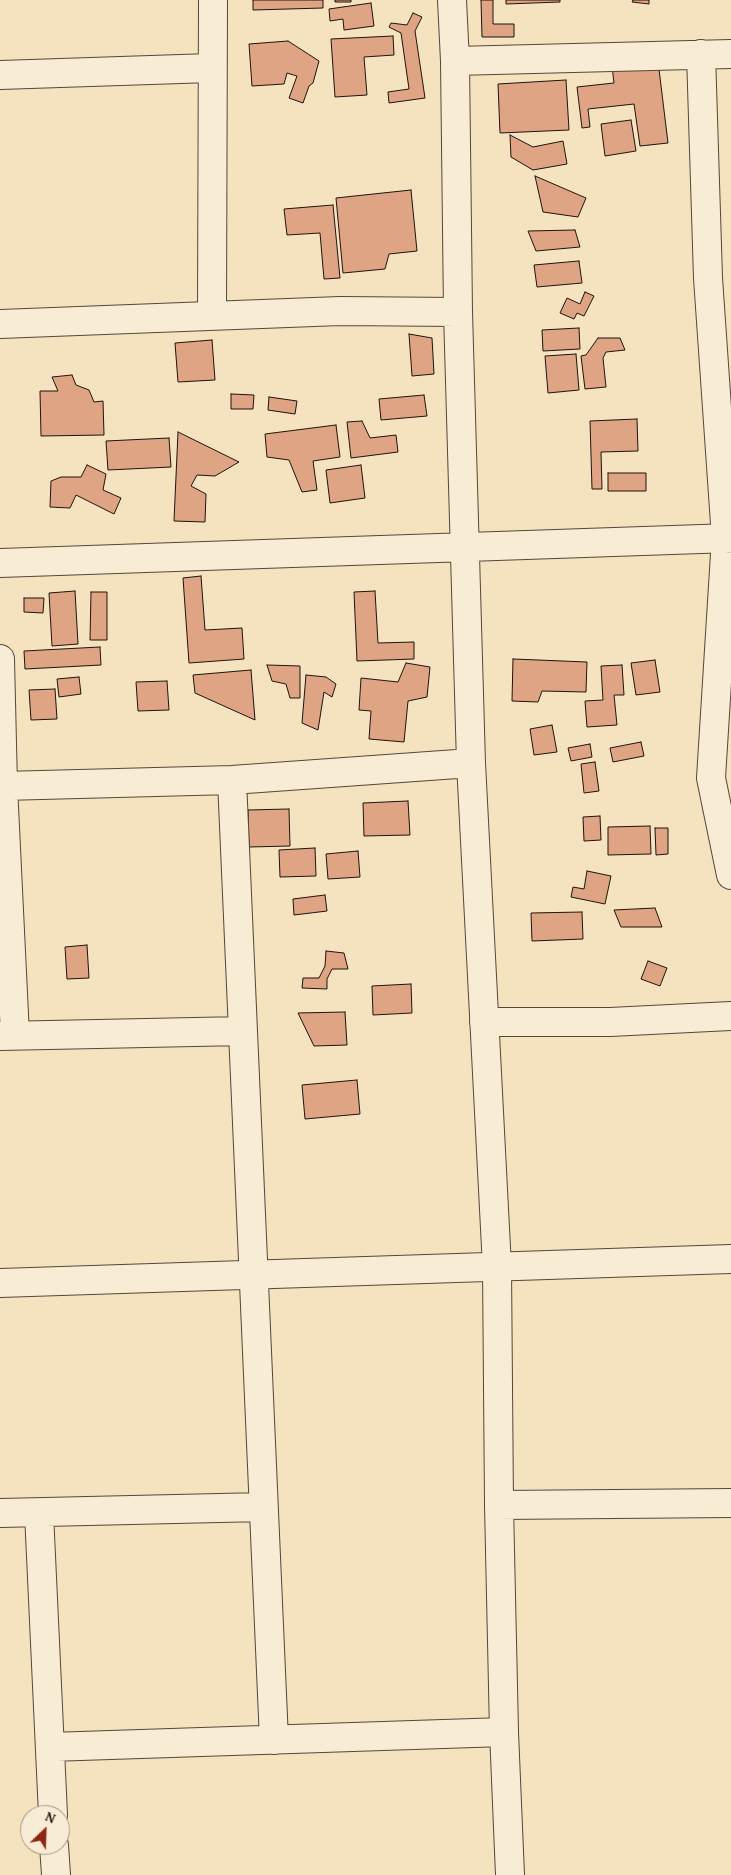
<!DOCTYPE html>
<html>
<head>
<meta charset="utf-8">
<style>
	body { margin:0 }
	#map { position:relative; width:731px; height:1875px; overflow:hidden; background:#f5e2bf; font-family:"Gentium Book Plus",serif }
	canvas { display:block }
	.north { position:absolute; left:20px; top:1805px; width:50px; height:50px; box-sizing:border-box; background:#f8ecd5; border:1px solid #a19585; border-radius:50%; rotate:24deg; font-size:14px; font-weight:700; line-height:20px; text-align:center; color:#1e130e }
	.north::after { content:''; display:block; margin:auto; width:18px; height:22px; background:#8f2418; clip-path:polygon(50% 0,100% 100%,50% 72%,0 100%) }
</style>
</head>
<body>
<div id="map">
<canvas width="731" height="1875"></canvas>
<div class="north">N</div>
</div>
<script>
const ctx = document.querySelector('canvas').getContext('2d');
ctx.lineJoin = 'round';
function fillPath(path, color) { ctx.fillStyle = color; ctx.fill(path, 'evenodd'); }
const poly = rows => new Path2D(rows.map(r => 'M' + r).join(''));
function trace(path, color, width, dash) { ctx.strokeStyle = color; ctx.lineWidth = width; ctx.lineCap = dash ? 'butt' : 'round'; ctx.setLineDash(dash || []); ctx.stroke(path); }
const building = poly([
	[253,0,323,0,323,8,253,10,253,0],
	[335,0,351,0,351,2,335,2,335,0],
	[481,0,493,0,493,24,514,24,514,37,482,37,481,0],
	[506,0,560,0,560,2,506,4,506,0],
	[633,0,649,0,649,4,632,2,633,0],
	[371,3,374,26,344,30,343,19,330,21,329,9,371,3],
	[413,13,422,17,415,31,425,98,389,103,388,92,409,89,401,33,389,27,391,23,407,25,413,13],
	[393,36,394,55,364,57,367,95,335,97,331,39,393,36],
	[288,41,319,61,313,83,309,86,303,103,289,98,297,76,287,73,284,84,252,86,249,44,288,41],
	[658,61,668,143,640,146,634,104,588,109,590,127,582,128,577,87,614,83,612,66,658,61],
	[566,80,569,130,500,133,498,84,566,80],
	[631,120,636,151,605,156,601,124,631,120],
	[510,135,533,147,563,141,567,164,533,170,511,157,510,135],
	[535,176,586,198,578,217,543,212,535,176],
	[411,190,417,251,389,254,385,269,343,273,336,198,411,190],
	[333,205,340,278,324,279,320,233,287,235,284,209,333,205],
	[575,230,580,247,536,251,528,231,575,230],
	[579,261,582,283,537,287,534,265,579,261],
	[585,292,594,296,584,316,577,313,574,319,560,313,567,298,580,304,585,292],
	[579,328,580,349,543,351,542,330,579,328],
	[409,334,432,338,434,374,412,376,409,334],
	[598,338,620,338,625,350,606,352,603,358,606,387,585,389,581,356,586,355,598,338],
	[212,340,215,380,178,382,175,343,212,340],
	[576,354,579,390,548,393,545,356,576,354],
	[72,375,76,385,89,390,94,402,103,401,104,435,41,436,40,391,58,391,52,377,72,375],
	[231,394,254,395,253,409,231,409,231,394],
	[424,395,427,416,381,420,379,399,424,395],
	[269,397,297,401,295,414,268,410,269,397],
	[637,419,638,451,601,452,602,489,592,489,590,421,637,419],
	[362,421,370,438,396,435,398,452,351,458,347,422,362,421],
	[336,425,340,457,313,461,317,490,302,492,289,460,267,457,265,434,336,425],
	[178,432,239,462,215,476,197,475,191,486,206,494,205,522,174,521,178,432],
	[169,438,171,467,108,470,106,441,169,438],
	[87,465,106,474,103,490,121,498,114,514,76,495,70,508,50,507,51,481,61,477,81,477,87,465],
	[361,465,365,498,330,503,326,470,361,465],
	[608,473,646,473,646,491,608,491,608,473],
	[201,576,205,630,242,628,244,659,189,663,183,578,201,576],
	[75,591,78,644,52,646,49,593,75,591],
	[375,591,378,643,414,642,414,659,357,661,354,592,375,591],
	[91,592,107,592,107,640,90,640,91,592],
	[24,598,44,598,43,613,24,612,24,598],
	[100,647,101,665,25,669,24,651,100,647],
	[513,659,587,662,586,692,542,691,538,702,512,701,513,659],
	[655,660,660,692,636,695,631,663,655,660],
	[406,663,430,667,427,697,408,701,404,742,369,739,371,711,359,710,361,678,398,682,406,663],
	[267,665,300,666,300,698,290,698,286,684,272,681,267,665],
	[622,665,624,695,614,695,617,725,587,727,585,701,603,700,601,666,622,665],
	[251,670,255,720,195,693,193,675,251,670],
	[306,675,326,677,336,684,332,697,324,692,318,730,302,723,306,675],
	[79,677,81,694,59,697,57,679,79,677],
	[167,681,169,710,138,711,136,682,167,681],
	[55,689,57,719,31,720,29,690,55,689],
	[552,725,557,752,534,755,530,729,552,725],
	[641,742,644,756,613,762,610,748,641,742],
	[590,744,592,757,571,761,568,748,590,744],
	[595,762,599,791,584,793,581,764,595,762],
	[408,801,410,835,364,836,363,803,408,801],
	[289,809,290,846,249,847,248,810,289,809],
	[600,816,601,840,584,841,583,817,600,816],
	[650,826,651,854,608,855,608,827,650,826],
	[655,828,668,828,668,854,656,855,655,828],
	[315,848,316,876,280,877,279,850,315,848],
	[358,851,360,877,328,879,326,854,358,851],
	[587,871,611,876,605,904,571,897,573,887,584,889,587,871],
	[325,895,327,911,294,915,293,899,325,895],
	[655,908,662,927,621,927,614,910,655,908],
	[582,912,583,939,532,941,531,913,582,912],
	[87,945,89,978,67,979,65,947,87,945],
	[326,951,344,953,348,969,332,969,327,979,327,989,302,988,303,978,319,978,325,966,326,951],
	[648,961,667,968,660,986,641,979,648,961],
	[411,984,412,1013,373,1015,372,986,411,984],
	[345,1012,347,1045,314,1046,298,1013,345,1012],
	[357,1080,360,1114,305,1119,302,1085,357,1080]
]);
fillPath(building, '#dfa483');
trace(building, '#1e130e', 1);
const minor = poly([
	[452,0,455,61,458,312,471,763,497,1267,499,1505,504,1732,510,1875],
	[701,54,708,278,726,538,711,778,731,875],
	[455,61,731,54],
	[0,75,211,68],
	[212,315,213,0],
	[0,324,340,311,458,312],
	[0,563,731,538],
	[0,659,3,786,15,1035],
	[232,780,274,1740],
	[3,786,232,780,471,763],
	[484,1022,610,1022,731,1016],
	[0,1036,243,1031],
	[0,1283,731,1259],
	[499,1505,731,1503],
	[0,1513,263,1507],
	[39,1513,53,1815],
	[50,1747,504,1732],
	[54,1845,56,1875]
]);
trace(minor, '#54473a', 30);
trace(minor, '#f8ecd5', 28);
</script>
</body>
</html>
